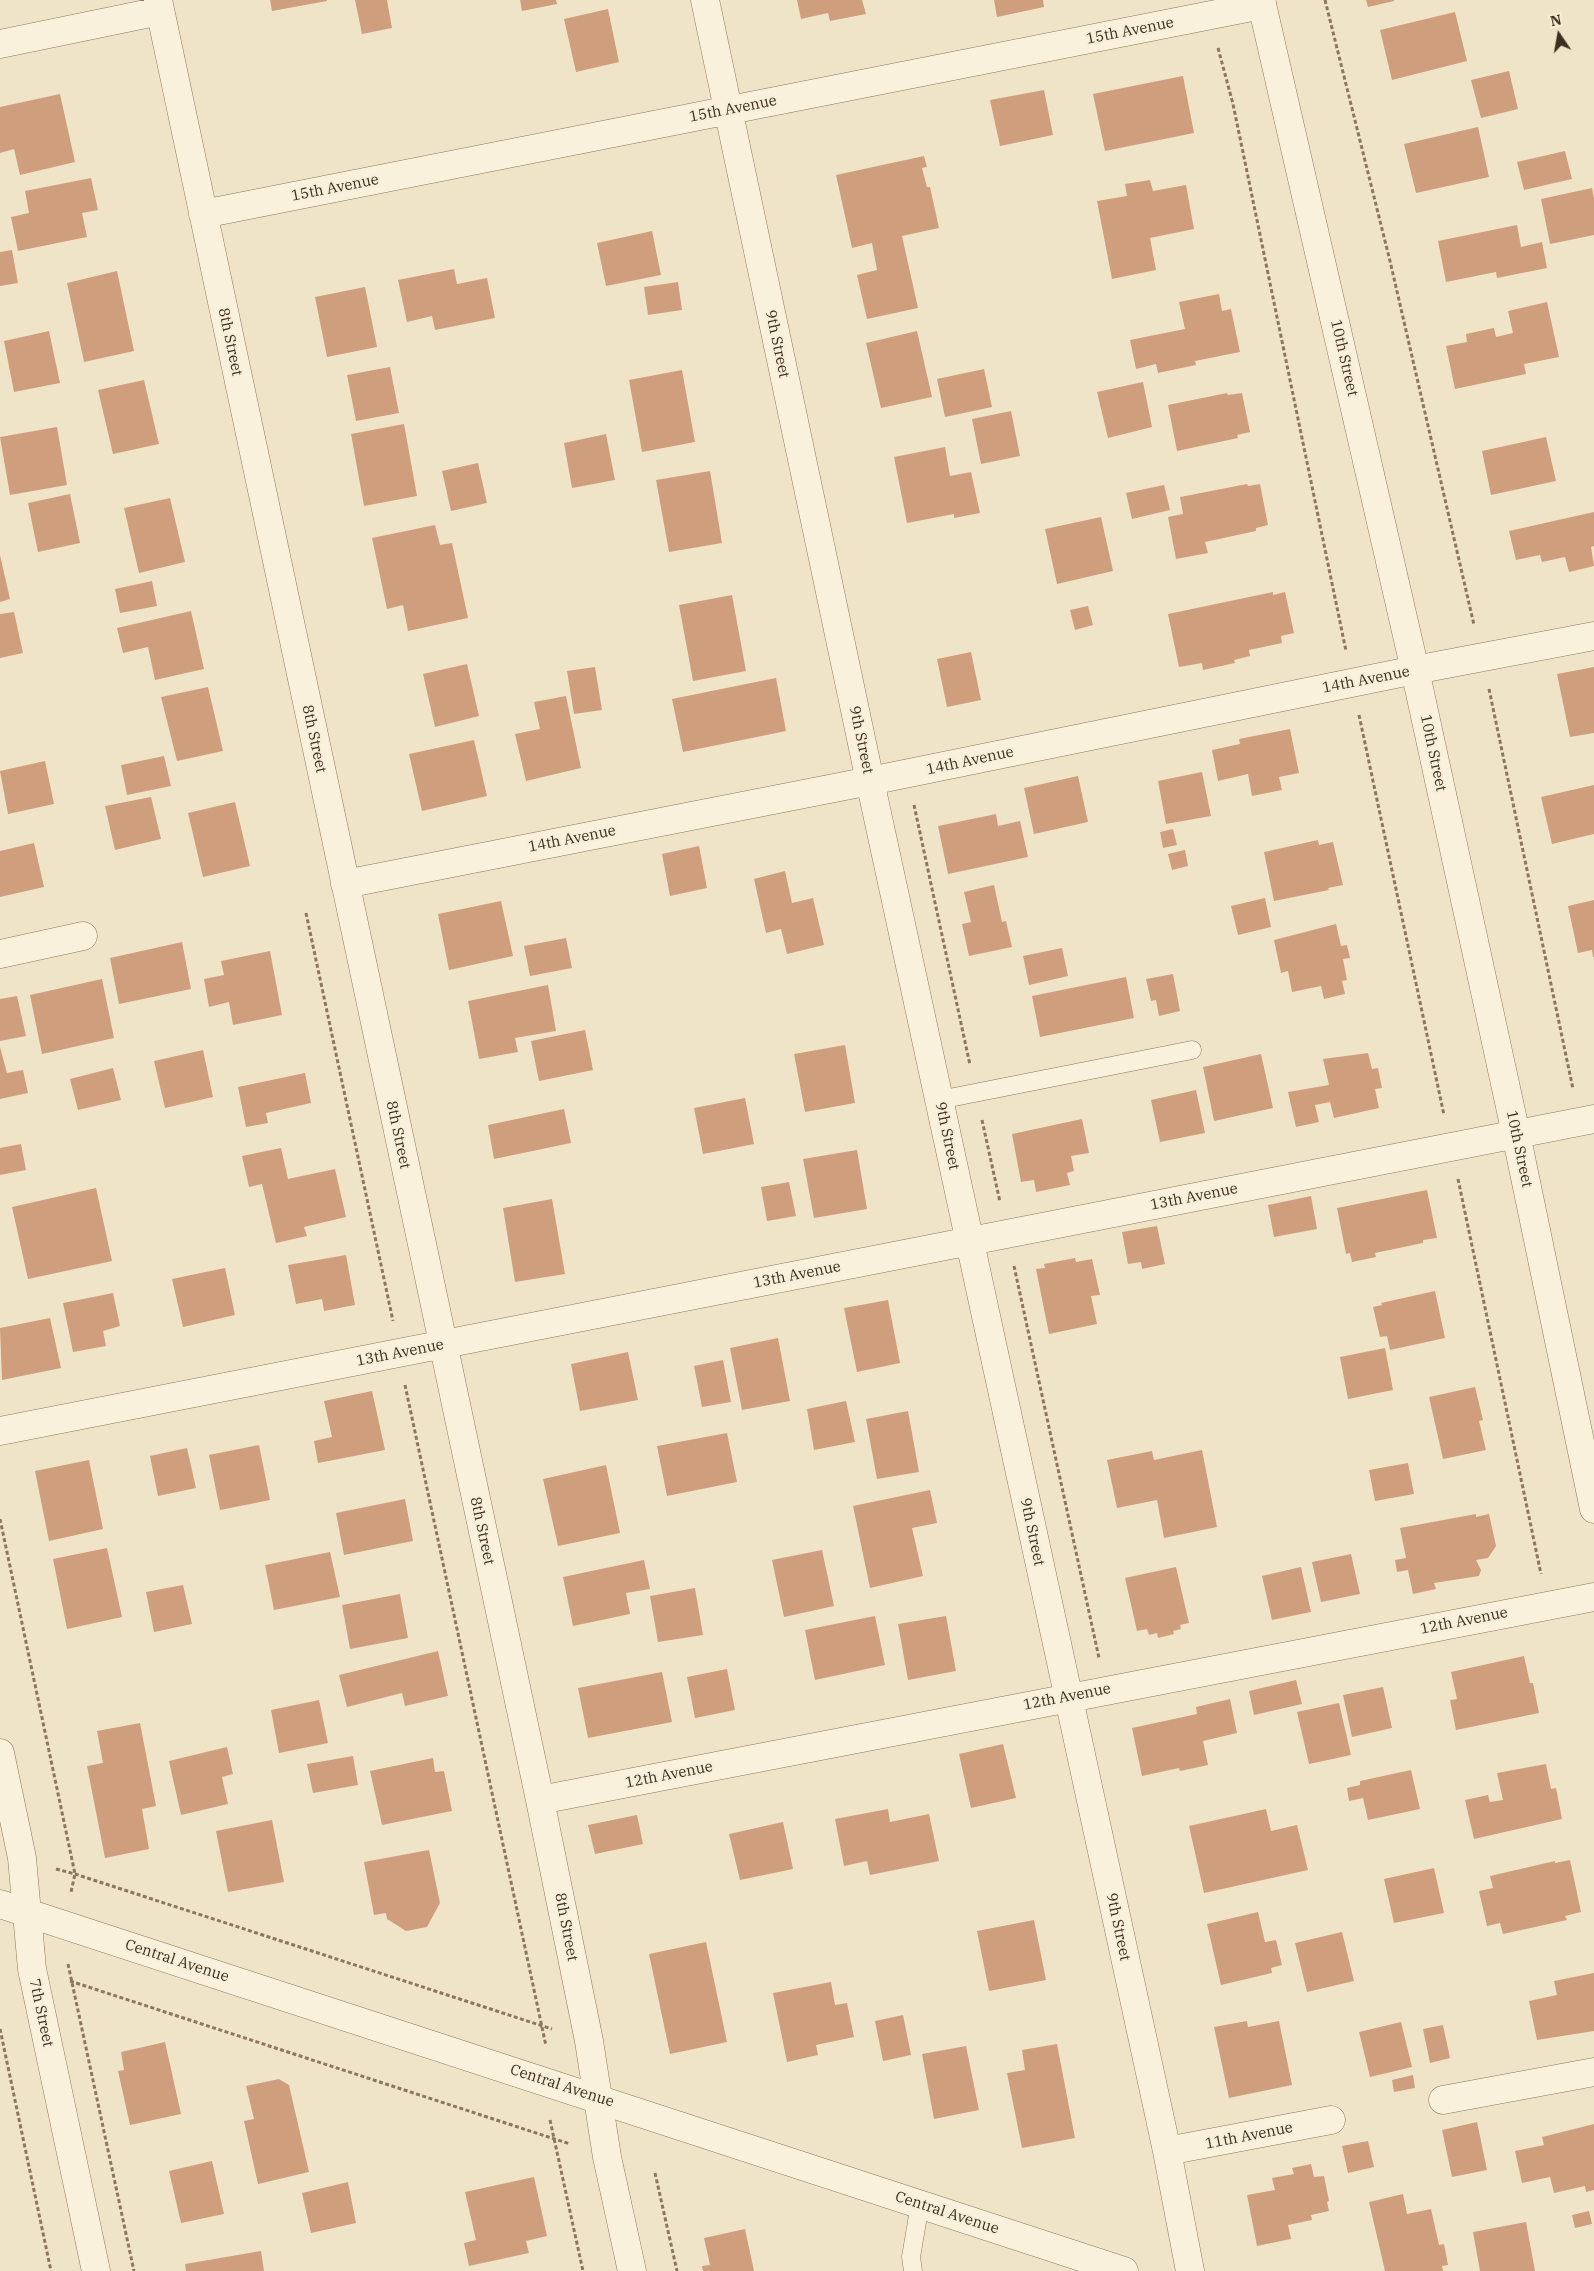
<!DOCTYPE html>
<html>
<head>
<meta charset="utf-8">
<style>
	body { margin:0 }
	#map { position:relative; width:1594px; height:2271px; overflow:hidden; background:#f0e4c8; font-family:"IBM Plex Serif",serif }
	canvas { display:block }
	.north { position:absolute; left:1534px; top:10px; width:50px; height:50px; -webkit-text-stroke:4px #f7eed8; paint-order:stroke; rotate:348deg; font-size:14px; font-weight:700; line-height:20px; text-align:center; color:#3d2e20 }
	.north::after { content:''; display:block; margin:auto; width:18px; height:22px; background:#3d2e20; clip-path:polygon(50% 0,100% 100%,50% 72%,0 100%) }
</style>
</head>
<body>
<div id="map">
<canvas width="1594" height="2271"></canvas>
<div class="north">N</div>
</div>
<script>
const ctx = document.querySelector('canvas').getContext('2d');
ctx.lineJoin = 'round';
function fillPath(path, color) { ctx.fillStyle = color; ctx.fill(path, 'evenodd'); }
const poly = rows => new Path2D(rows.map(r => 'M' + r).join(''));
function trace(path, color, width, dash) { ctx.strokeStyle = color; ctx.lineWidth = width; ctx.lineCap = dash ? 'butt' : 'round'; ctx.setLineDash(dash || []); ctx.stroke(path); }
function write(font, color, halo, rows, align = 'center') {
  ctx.font = font + ' "IBM Plex Serif",serif'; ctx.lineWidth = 4; ctx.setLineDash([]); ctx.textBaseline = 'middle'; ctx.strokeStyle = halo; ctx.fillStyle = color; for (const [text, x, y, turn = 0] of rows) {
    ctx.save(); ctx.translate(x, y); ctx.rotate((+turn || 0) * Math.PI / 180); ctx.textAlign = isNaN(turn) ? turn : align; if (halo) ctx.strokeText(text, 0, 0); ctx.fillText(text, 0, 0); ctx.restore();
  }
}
fillPath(poly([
	[270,0,327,0,327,1,272,11],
	[355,0,387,0,392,28,362,34],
	[520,0,556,0,557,4,522,11],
	[797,0,862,0,866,14,830,21,828,13,801,19],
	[994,0,1043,0,1044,7,997,17],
	[1366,0,1394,0,1394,1,1368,7],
	[608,9,619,62,576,72,564,19],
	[1455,12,1467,61,1392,80,1380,30],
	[1509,71,1518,109,1481,118,1471,80],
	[1183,76,1194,133,1105,151,1093,94],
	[1044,90,1053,135,1000,146,990,100],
	[60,94,75,162,20,175,14,149,0,153,0,107],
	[1478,127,1489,177,1416,193,1404,144],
	[1565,151,1572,179,1524,190,1517,162],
	[924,156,927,167,922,168,927,187,930,187,939,228,902,236,918,308,867,319,857,275,877,270,872,243,852,248,836,175],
	[91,178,98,210,82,213,87,237,18,251,11,217,29,213,25,191],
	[1150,180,1153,191,1186,185,1194,229,1150,238,1156,270,1112,279,1097,201,1127,196,1125,184],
	[1592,188,1594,198,1594,235,1550,244,1541,199],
	[1517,225,1521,247,1542,242,1547,268,1497,278,1496,272,1446,282,1438,241],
	[652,231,661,275,606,286,597,243],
	[12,250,18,283,0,286,0,252],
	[454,269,457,284,487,278,495,318,435,330,432,316,407,322,398,280],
	[117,271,134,351,84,362,67,283],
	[678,282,682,310,648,315,644,287],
	[365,287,377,347,327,357,315,297],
	[1219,294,1222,311,1231,309,1240,352,1195,361,1196,365,1158,373,1156,364,1136,369,1130,340,1185,329,1179,302],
	[1547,302,1559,357,1524,364,1526,374,1455,389,1446,346,1467,342,1466,334,1494,328,1496,337,1513,333,1508,311],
	[49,331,60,383,14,392,4,341],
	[917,331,932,397,881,408,866,343],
	[390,367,399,413,356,421,347,375],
	[984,369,992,407,945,417,937,379],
	[682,370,695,442,642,452,629,380],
	[144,380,159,444,113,454,98,390],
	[1143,382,1152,427,1108,438,1097,392],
	[1227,393,1228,395,1242,393,1250,432,1237,435,1238,438,1177,451,1168,405],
	[1011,411,1020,456,981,464,972,419],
	[404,424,417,496,364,506,351,434],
	[57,427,67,485,10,495,0,437],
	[606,434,615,480,572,488,564,443],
	[1546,437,1556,481,1491,495,1482,451],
	[945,447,950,476,971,472,980,513,954,518,954,514,907,523,894,457],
	[478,463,487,503,451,511,442,471],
	[710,471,722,543,669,552,656,480],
	[1247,484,1248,486,1260,484,1268,525,1256,528,1256,531,1205,542,1208,553,1176,559,1168,517,1183,514,1180,497],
	[1164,485,1170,510,1132,519,1126,493],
	[70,494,80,543,38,552,28,503],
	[170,498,185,562,139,573,124,508],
	[1594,512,1594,546,1591,547,1594,566,1569,572,1565,557,1542,562,1540,555,1516,560,1509,531],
	[1101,517,1113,571,1057,584,1045,529],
	[435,525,440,545,452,543,468,618,408,631,403,605,387,609,372,538],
	[0,555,10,599,0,602],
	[152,581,157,606,120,613,115,589],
	[1273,592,1273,595,1285,592,1294,633,1281,636,1282,643,1249,650,1250,656,1234,660,1235,663,1203,670,1202,663,1179,667,1168,614],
	[732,595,746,671,693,681,679,605],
	[1088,606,1093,625,1075,630,1070,610],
	[191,611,204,669,155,680,148,647,123,653,117,628],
	[14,612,23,653,0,658,0,614],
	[971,652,981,700,947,707,937,659],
	[467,664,479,716,435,727,423,674],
	[595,667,602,710,574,714,567,671],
	[1594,667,1594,733,1570,737,1557,674],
	[776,678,786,731,683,752,672,699],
	[208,687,223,751,177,761,161,697],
	[566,696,581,768,526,781,515,734,540,729,534,702],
	[1290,729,1299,773,1279,777,1282,790,1252,796,1248,774,1218,781,1212,750,1240,744,1239,739],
	[474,740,487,796,422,811,409,754],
	[164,756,171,786,127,795,121,765],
	[45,761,54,804,8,814,0,771],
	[1202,772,1211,816,1166,824,1158,781],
	[1078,776,1088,822,1034,834,1024,788],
	[1594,785,1594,834,1552,844,1541,797],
	[151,797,161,839,115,850,105,806],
	[235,802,250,866,203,877,188,813],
	[996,814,998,826,1020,821,1028,857,948,874,938,826],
	[1173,829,1177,845,1163,848,1160,832],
	[1318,840,1319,845,1333,842,1343,885,1328,888,1329,890,1274,901,1264,852],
	[34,843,44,887,0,897,0,851],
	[699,846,707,888,670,896,662,854],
	[1185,850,1188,866,1172,870,1168,854],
	[785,871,792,903,813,898,824,945,787,954,781,929,766,933,754,879],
	[994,885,1002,922,1006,921,1012,947,969,956,962,924,971,922,964,892],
	[1265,898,1271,927,1238,935,1231,906],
	[1594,900,1594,957,1593,957,1592,950,1578,953,1568,906],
	[501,901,513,956,449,970,438,914],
	[1336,924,1341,946,1347,945,1350,958,1343,959,1347,980,1342,981,1345,994,1324,999,1321,986,1292,992,1288,971,1281,973,1274,940],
	[566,938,572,968,530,976,524,946],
	[182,942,191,989,119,1004,110,958],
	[1062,948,1068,976,1029,985,1023,956],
	[270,951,282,1015,233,1025,229,1002,209,1007,204,979,224,975,221,961],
	[1173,974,1180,1011,1159,1016,1156,1000,1151,1001,1146,979],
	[1126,977,1134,1018,1040,1037,1032,996],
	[102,979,114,1038,42,1054,30,995],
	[548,985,556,1031,515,1038,518,1052,479,1059,468,1001],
	[17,996,26,1036,0,1041,0,999],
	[585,1030,593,1070,539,1081,531,1041],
	[845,1045,855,1103,805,1112,794,1054],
	[0,1047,7,1073,23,1070,28,1093,0,1099],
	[203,1050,213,1097,165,1108,154,1061],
	[1368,1053,1372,1069,1378,1068,1382,1088,1375,1089,1379,1108,1334,1118,1330,1102,1315,1105,1319,1122,1296,1127,1288,1092,1329,1085,1323,1059],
	[1261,1054,1273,1108,1214,1121,1203,1067],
	[113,1068,121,1100,78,1110,70,1079],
	[305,1073,311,1103,266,1113,268,1123,246,1127,238,1087],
	[1196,1090,1205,1133,1160,1142,1151,1100],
	[745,1098,754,1144,703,1154,694,1108],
	[564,1109,571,1143,494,1159,488,1125],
	[1082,1119,1089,1153,1071,1156,1074,1171,1067,1173,1070,1185,1036,1192,1034,1180,1021,1182,1012,1134],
	[21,1144,26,1170,0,1175,0,1148],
	[281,1148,288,1179,335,1169,346,1217,304,1227,307,1236,276,1243,262,1184,249,1187,242,1156],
	[857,1150,867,1209,814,1218,803,1159],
	[789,1182,796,1216,767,1221,761,1187],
	[96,1188,112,1261,28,1279,12,1207],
	[1427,1190,1437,1238,1423,1240,1423,1243,1375,1253,1376,1257,1352,1262,1350,1253,1346,1254,1337,1208],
	[1311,1196,1317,1229,1274,1237,1268,1205],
	[552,1199,565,1274,515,1282,503,1208],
	[1157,1226,1165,1264,1142,1269,1141,1262,1128,1264,1122,1232],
	[346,1255,355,1305,324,1311,322,1299,296,1304,288,1265],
	[1075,1258,1076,1262,1092,1259,1100,1295,1091,1296,1097,1324,1049,1334,1036,1269,1045,1268,1044,1264],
	[225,1268,235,1315,183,1327,172,1279],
	[1435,1291,1445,1338,1390,1350,1387,1336,1380,1337,1373,1307,1382,1305,1381,1303],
	[113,1293,120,1326,103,1331,106,1346,73,1352,63,1303],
	[888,1300,900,1363,857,1372,844,1308],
	[50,1318,61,1368,2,1380,0,1328],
	[778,1338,790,1401,742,1410,730,1348],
	[1385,1348,1393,1390,1348,1399,1340,1357],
	[628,1352,638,1400,580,1411,571,1364],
	[723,1360,731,1402,702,1407,694,1366],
	[1475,1387,1483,1420,1479,1421,1486,1450,1443,1459,1429,1397],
	[372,1391,385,1450,318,1463,314,1441,332,1437,324,1401],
	[846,1401,855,1442,814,1450,807,1409],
	[908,1411,919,1472,877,1479,866,1419],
	[727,1433,737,1482,667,1496,657,1446],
	[259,1445,270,1500,220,1510,209,1455],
	[187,1448,196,1488,158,1496,150,1456],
	[1202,1450,1217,1527,1164,1538,1157,1500,1117,1508,1107,1460,1152,1451,1154,1460],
	[89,1460,103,1529,49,1541,35,1471],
	[1408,1463,1414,1494,1375,1501,1369,1470],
	[606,1465,620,1533,558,1546,543,1479],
	[930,1490,937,1523,912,1528,923,1576,870,1588,853,1506],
	[405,1499,413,1541,344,1555,336,1513],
	[1476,1514,1476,1517,1489,1514,1496,1546,1488,1558,1476,1560,1481,1570,1479,1576,1434,1583,1436,1589,1413,1594,1408,1570,1397,1572,1395,1560,1406,1558,1400,1528],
	[107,1548,122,1617,67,1629,53,1559],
	[822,1550,834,1606,784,1617,772,1560],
	[330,1552,340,1597,274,1610,265,1565],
	[1351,1554,1360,1594,1321,1602,1312,1562],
	[644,1560,650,1589,626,1593,630,1614,573,1626,563,1577],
	[1176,1567,1189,1623,1180,1625,1181,1629,1173,1631,1174,1634,1158,1638,1157,1633,1149,1635,1147,1629,1137,1631,1125,1578],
	[1301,1567,1311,1612,1272,1620,1262,1576],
	[183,1585,192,1624,154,1632,146,1592],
	[695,1588,703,1635,658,1642,650,1596],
	[400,1594,408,1638,350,1649,342,1605],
	[875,1616,885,1665,815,1680,805,1630],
	[946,1616,956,1671,908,1680,898,1624],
	[438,1651,448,1696,405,1706,402,1693,347,1707,339,1675],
	[1524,1656,1530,1683,1533,1683,1539,1713,1456,1730,1450,1700,1457,1699,1451,1672],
	[727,1669,735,1710,695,1718,687,1677],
	[662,1672,672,1722,588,1738,578,1688],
	[1296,1680,1302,1704,1254,1715,1249,1691],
	[1383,1687,1392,1728,1352,1737,1343,1695],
	[1230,1699,1237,1733,1203,1741,1208,1765,1180,1771,1179,1768,1142,1776,1132,1728,1197,1714,1196,1707],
	[319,1700,328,1743,279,1753,271,1710],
	[1339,1703,1351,1755,1309,1764,1297,1712],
	[140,1723,156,1806,142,1809,149,1849,105,1858,87,1766,103,1763,97,1731],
	[1003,1744,1016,1798,971,1808,959,1754],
	[227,1747,233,1774,222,1777,228,1804,181,1815,169,1761],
	[353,1756,358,1785,313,1793,307,1764],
	[433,1758,435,1772,444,1771,452,1811,382,1825,370,1771],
	[1546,1764,1551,1789,1556,1788,1562,1819,1474,1839,1465,1800,1488,1795,1490,1802,1503,1800,1497,1773],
	[1411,1770,1420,1809,1368,1820,1363,1798,1349,1801,1347,1788,1360,1785,1360,1781],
	[888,1809,890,1822,929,1814,939,1861,870,1875,867,1861,844,1866,835,1819],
	[1266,1809,1271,1831,1297,1825,1308,1870,1204,1893,1189,1826],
	[637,1815,643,1844,595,1854,588,1825],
	[272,1820,284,1882,228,1892,216,1831],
	[783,1822,793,1869,740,1880,729,1834],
	[429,1850,440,1903,427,1927,406,1931,387,1919,386,1913,374,1915,364,1862],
	[1570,1860,1581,1912,1565,1916,1567,1920,1503,1934,1500,1923,1487,1926,1479,1891,1493,1888,1490,1876,1555,1861,1555,1863],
	[1434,1868,1444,1913,1394,1923,1384,1879],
	[1258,1912,1265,1942,1276,1940,1282,1965,1271,1968,1272,1973,1221,1985,1207,1924],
	[1034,1920,1046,1980,989,1991,977,1931],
	[1342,1932,1354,1981,1307,1992,1295,1943],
	[706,1942,727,2042,670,2054,649,1954],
	[1594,1973,1594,2031,1537,2040,1529,2001,1557,1995,1554,1981],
	[831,1982,835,2005,847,2003,854,2037,816,2045,818,2055,787,2062,773,1993],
	[903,2015,911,2055,883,2061,875,2021],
	[1247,2021,1248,2027,1279,2021,1292,2085,1229,2098,1214,2027],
	[1401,2022,1412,2067,1370,2077,1359,2032],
	[1443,2025,1450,2058,1430,2063,1423,2029],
	[165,2042,181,2114,130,2125,118,2071,124,2070,121,2052],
	[1057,2044,1075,2138,1022,2148,1007,2073,1025,2070,1022,2050],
	[966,2046,979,2110,934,2119,922,2054],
	[1413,2075,1415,2088,1394,2092,1392,2080],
	[279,2079,289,2085,309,2172,258,2184,244,2121,254,2119,246,2086],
	[1477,2122,1487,2170,1452,2177,1442,2130],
	[1594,2124,1594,2190,1586,2192,1585,2186,1554,2193,1550,2177,1522,2183,1515,2151,1544,2145,1542,2137],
	[1368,2141,1374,2167,1348,2173,1342,2146],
	[212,2161,224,2214,181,2223,169,2171],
	[1311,2164,1314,2177,1324,2176,1329,2201,1327,2202,1329,2211,1311,2215,1312,2220,1288,2225,1291,2239,1257,2246,1247,2195,1275,2190,1272,2178,1294,2174,1292,2168],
	[534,2177,547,2236,526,2241,529,2253,469,2266,464,2243,476,2240,465,2192],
	[348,2182,356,2223,311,2233,302,2193],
	[1403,2194,1407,2214,1431,2209,1439,2245,1444,2244,1448,2265,1442,2266,1443,2271,1385,2271,1369,2202],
	[1589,2211,1592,2224,1575,2228,1572,2215],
	[1526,2222,1535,2271,1480,2271,1473,2232],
	[745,2229,754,2271,703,2271,702,2266,710,2265,704,2238],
	[261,2251,264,2271,186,2271,185,2264]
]), '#cf9f7d');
const service = poly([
	[939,1100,1192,1050],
	[913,2271,911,2257,920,2204]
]);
const minor = poly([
	[158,0,540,1800,589,2041,607,2157,632,2271],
	[705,0,870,781,1167,2151,1190,2271],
	[0,44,160,11],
	[203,214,1262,5],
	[345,884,870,781,1415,670,1594,636],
	[0,954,83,936],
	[0,1431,1594,1119],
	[0,1753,22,1858,32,1969,96,2271],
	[540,1800,1594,1597],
	[1443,2100,1594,2072],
	[1167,2151,1331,2120]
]);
const tertiary = poly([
	[1261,0,1415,670,1516,1134,1594,1509],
	[0,1904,1124,2271]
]);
trace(service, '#8d765c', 19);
trace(minor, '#8d765c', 29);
trace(tertiary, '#8d765c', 29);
trace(poly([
	[1325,0,1390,261,1474,625],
	[1218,48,1233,104,1346,651],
	[1489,689,1573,1089],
	[1359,715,1444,1115],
	[914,805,970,1065],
	[306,913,393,1321],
	[982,1120,1000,1202],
	[1458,1179,1541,1574],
	[1014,1266,1099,1658],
	[405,1385,546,2046],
	[0,1519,75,1874,71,1892],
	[56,1869,75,1874,552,2029],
	[68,1964,134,2271],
	[70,1981,570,2144],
	[0,2029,51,2271],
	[550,2120,583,2271],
	[655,2173,677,2271]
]), '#8d765c', 3, [4, 2.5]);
trace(service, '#faf1dc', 18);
trace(minor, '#faf1dc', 28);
trace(tertiary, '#faf1dc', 28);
write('15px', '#3d2e20', '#f7eed8', [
	["15th Avenue",1130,31,-11],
	["15th Avenue",733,109,-11],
	["15th Avenue",335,188,-11],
	["8th Street",230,342,78],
	["9th Street",777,344,78],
	["10th Street",1344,358,77],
	["14th Avenue",1366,680,-11],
	["8th Street",314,739,78],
	["9th Street",861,740,78],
	["10th Street",1433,753,78],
	["14th Avenue",970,761,-12],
	["14th Avenue",572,839,-11],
	["8th Street",398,1135,78],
	["9th Street",947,1136,78],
	["10th Street",1519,1149,78],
	["13th Avenue",1194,1197,-11],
	["13th Avenue",797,1275,-11],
	["13th Avenue",400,1353,-11],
	["8th Street",482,1531,78],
	["9th Street",1032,1532,78],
	["12th Avenue",1464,1621,-11],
	["12th Avenue",1067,1697,-11],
	["12th Avenue",669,1775,-11],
	["8th Street",566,1927,79],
	["9th Street",1118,1927,78],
	["Central Avenue",177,1961,18],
	["7th Street",41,2013,78],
	["Central Avenue",562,2086,18],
	["11th Avenue",1249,2136,-11],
	["Central Avenue",947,2213,18]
]);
</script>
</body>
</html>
